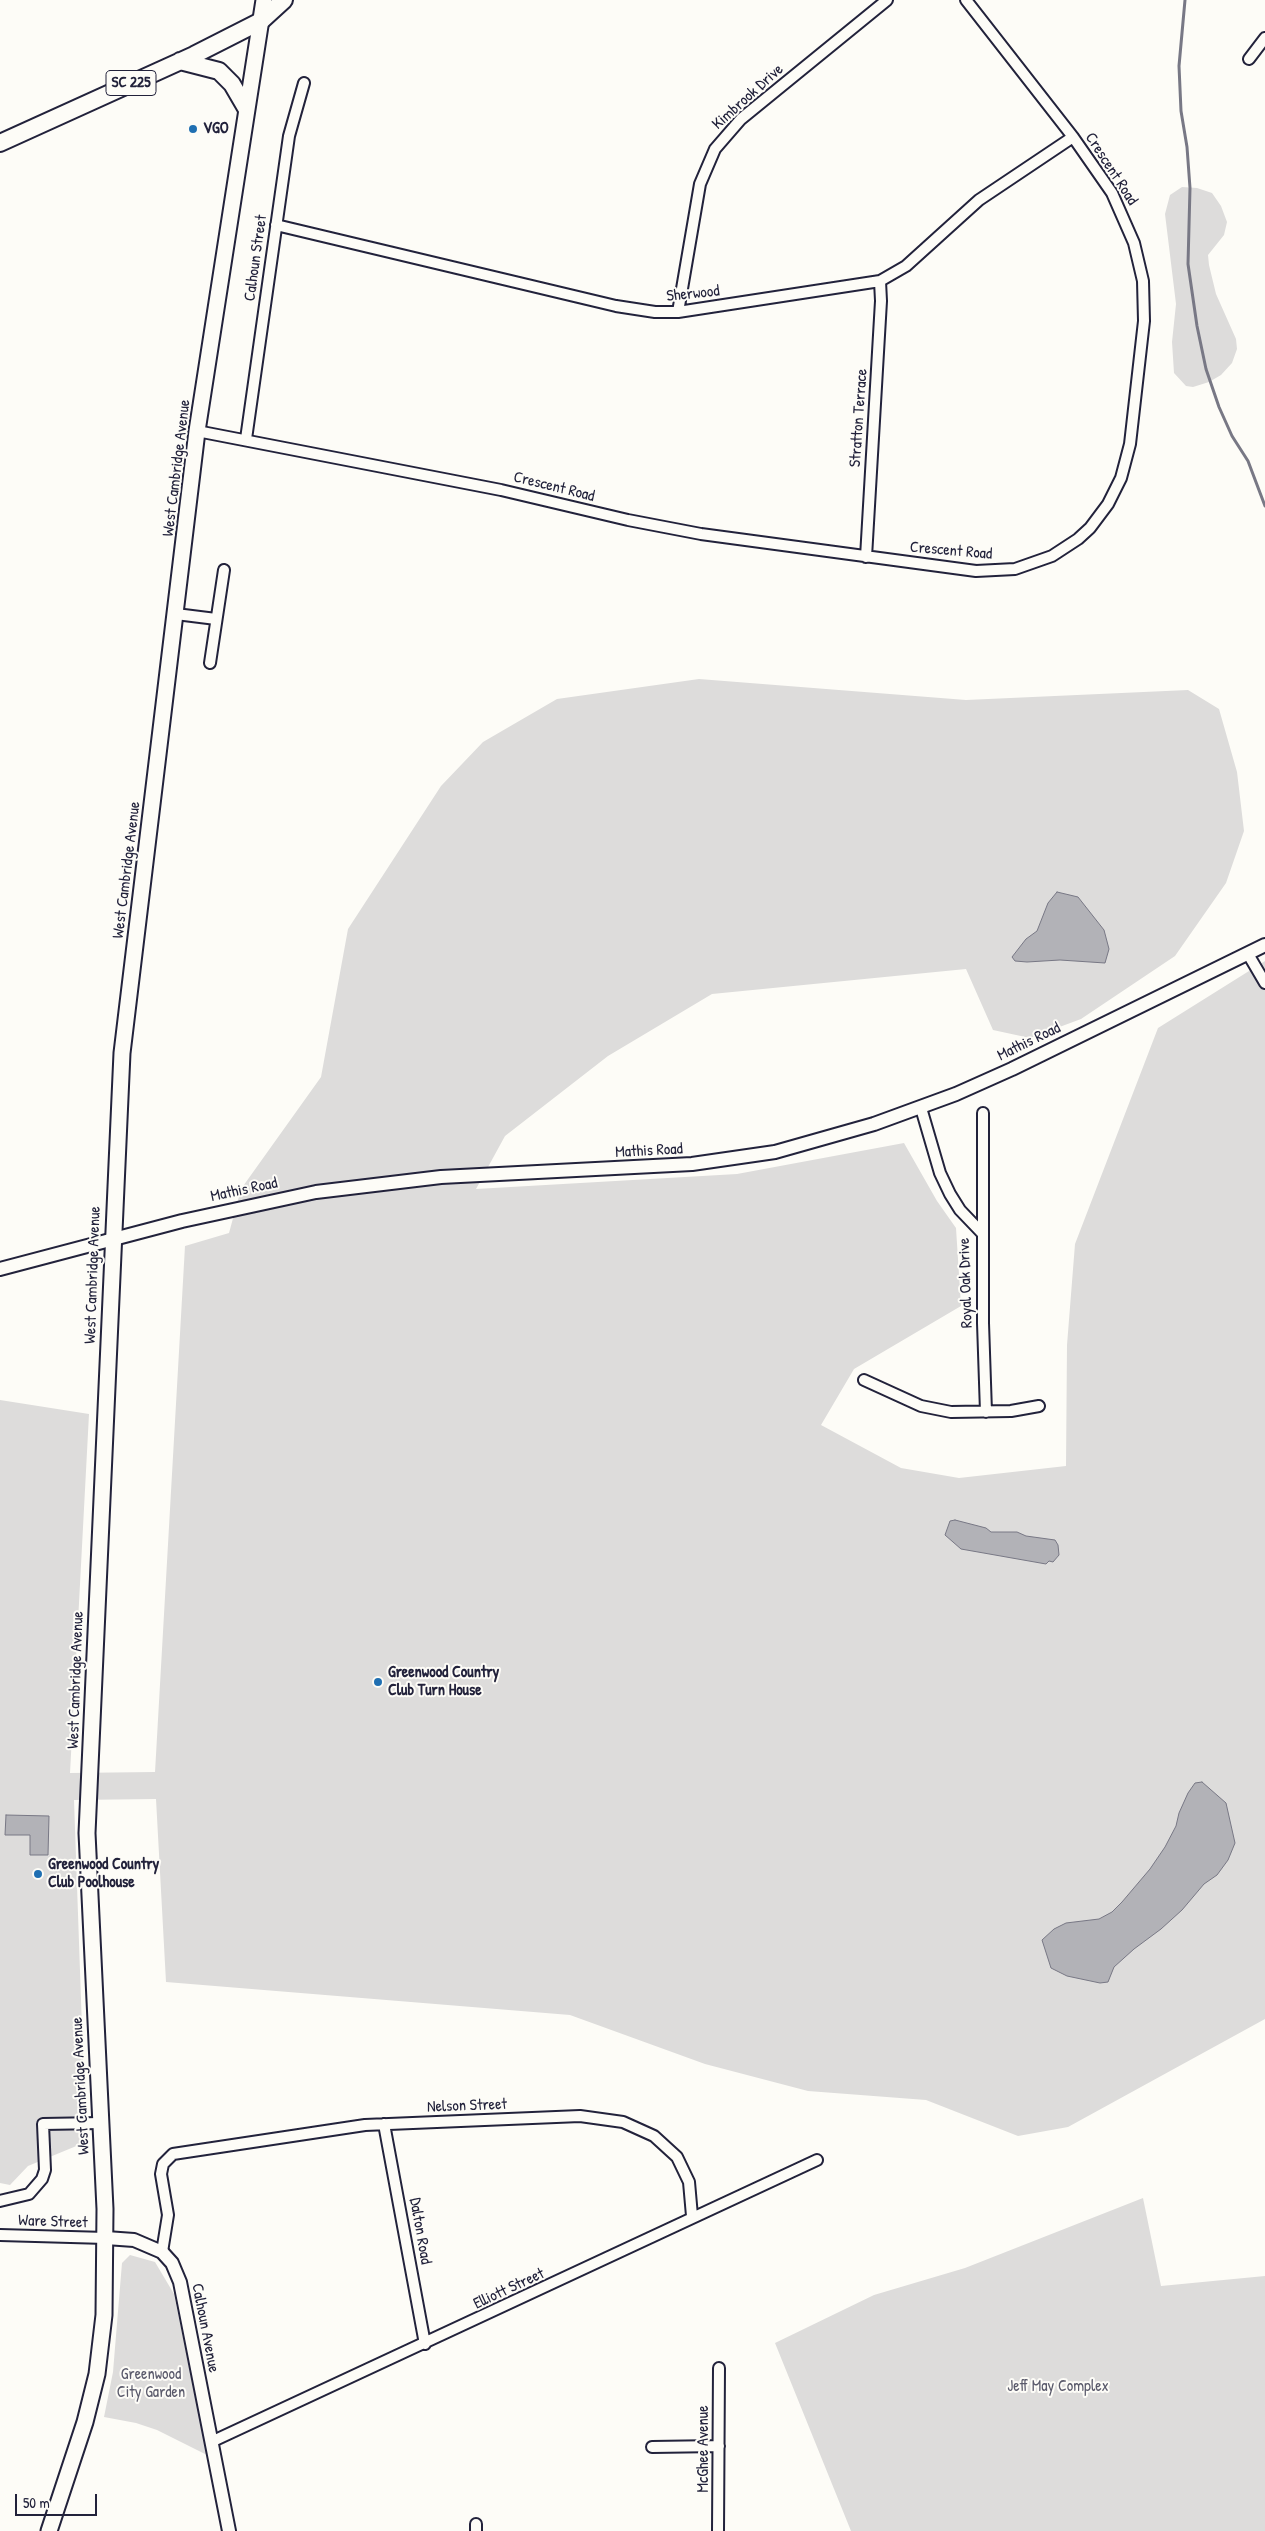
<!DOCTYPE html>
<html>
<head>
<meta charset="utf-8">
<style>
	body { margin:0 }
	#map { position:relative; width:1265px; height:2531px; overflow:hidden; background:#fdfcf7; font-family:"Patrick Hand",sans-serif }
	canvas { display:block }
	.scale { position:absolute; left:15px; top:2494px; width:82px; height:22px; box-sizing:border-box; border:2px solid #22223b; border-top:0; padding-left:6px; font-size:15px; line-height:18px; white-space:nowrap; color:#22223b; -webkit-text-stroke:4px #fdfcf7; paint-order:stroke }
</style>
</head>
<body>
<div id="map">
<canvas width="1265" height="2531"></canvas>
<div class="scale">50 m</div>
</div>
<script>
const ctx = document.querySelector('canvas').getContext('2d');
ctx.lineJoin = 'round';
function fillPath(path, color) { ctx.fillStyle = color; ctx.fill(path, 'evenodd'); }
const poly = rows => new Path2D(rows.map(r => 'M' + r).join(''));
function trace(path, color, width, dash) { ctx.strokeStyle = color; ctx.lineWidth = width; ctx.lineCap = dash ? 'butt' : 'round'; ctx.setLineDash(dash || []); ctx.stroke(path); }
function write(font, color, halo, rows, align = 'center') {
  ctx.font = font + ' "Patrick Hand",sans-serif'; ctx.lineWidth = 4; ctx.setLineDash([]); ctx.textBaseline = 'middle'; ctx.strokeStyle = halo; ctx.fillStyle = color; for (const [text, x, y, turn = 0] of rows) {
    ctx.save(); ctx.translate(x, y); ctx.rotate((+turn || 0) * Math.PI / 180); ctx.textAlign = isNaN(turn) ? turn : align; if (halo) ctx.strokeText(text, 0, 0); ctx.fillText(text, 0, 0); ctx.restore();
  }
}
fillPath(poly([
	[1182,187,1197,188,1212,193,1221,206,1227,222,1224,235,1208,255,1209,265,1216,294,1236,339,1237,349,1232,363,1221,375,1209,382,1193,387,1186,386,1174,373,1172,342,1176,304,1165,214,1170,195],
	[699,679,966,700,1188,690,1219,709,1237,772,1244,831,1226,883,1175,956,1081,1019,1030,1038,993,1030,966,969,712,994,608,1056,505,1136,476,1189,737,1174,904,1143,937,1201,956,1228,961,1306,854,1369,821,1425,901,1468,959,1478,1066,1466,1067,1345,1075,1244,1158,1028,1265,961,1265,2019,1068,2127,1018,2136,926,2100,808,2091,705,2064,570,2015,166,1982,156,1799,74,1800,86,2142,28,2166,10,2185,0,2183,0,1400,89,1414,70,1773,155,1772,185,1246,229,1233,241,1189,321,1077,348,929,441,786,483,742,557,699],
	[1143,2198,1161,2286,1265,2276,1265,2531,851,2531,775,2343,874,2295,965,2268],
	[130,2255,155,2262,174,2294,207,2455,157,2430,136,2423,104,2417,113,2372,122,2263]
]), '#dddcdb');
const water = poly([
	[1057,892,1078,897,1104,930,1109,949,1105,963,1060,960,1027,962,1015,961,1012,957,1026,939,1037,931,1048,903,1057,892],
	[955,1520,986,1528,991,1532,1017,1532,1026,1536,1055,1540,1058,1545,1059,1555,1053,1562,1049,1561,1046,1564,961,1549,945,1535,950,1521,955,1520],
	[1202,1782,1226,1803,1235,1843,1228,1860,1217,1875,1204,1884,1182,1910,1161,1929,1134,1949,1114,1967,1108,1982,1100,1983,1067,1976,1051,1968,1042,1940,1054,1929,1066,1923,1099,1919,1112,1912,1122,1902,1150,1869,1165,1847,1176,1826,1179,1813,1188,1793,1195,1783,1202,1782],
	[6,1815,49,1816,48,1855,30,1855,30,1835,5,1835,6,1815]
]);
fillPath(water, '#b2b2b7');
trace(water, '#787885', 1);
trace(poly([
	[1185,0,1179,66,1181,111,1187,147,1190,188,1188,264,1197,326,1206,369,1219,407,1232,436,1248,461,1265,506]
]), '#787885', 3);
const minor = poly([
	[1249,59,1265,38],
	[276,225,616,306,655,312,678,312,880,281,906,266,979,200,1073,137],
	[678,312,700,184,715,149,741,119,887,0],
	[197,431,501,490,628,520,701,534,976,571,1015,569,1052,556,1078,539,1090,528,1108,504,1121,478,1130,444,1144,321,1143,281,1134,243,1112,193,1073,137,966,0],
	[246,439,289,136,304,83],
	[866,557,881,301,880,281],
	[176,614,216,619],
	[210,663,224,570],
	[1248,954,1265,983],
	[921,1108,940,1173,950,1194,960,1210,983,1234,983,1323,986,1412],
	[983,1113,983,1234],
	[864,1380,921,1406,951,1412,1011,1411,1039,1406],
	[384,2124,425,2344],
	[0,2201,29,2194,42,2179,45,2170,43,2124,101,2123],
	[0,2235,106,2238],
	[162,2252,168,2215,161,2174,163,2164,173,2154,365,2125,580,2116,623,2122,654,2136,677,2157,689,2182,692,2216],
	[211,2442,817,2160],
	[652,2447,719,2446],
	[476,2524,476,2531],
	[718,2531,719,2368]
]);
const tertiary = poly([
	[0,1269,182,1221,316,1192,441,1177,692,1164,775,1152,874,1124,956,1094,1012,1069,1265,945],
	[106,2238,134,2240,162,2252,172,2263,180,2282,229,2531]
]);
const secondary = poly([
	[49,2531,85,2422,97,2374,104,2315,105,2209,87,1833,122,1053,197,431,264,0]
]);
const primary = poly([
	[180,61,219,71,232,84,246,108],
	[0,143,194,55,261,21,284,0]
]);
trace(minor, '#22223b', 14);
trace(tertiary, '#22223b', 16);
trace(secondary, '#22223b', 19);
trace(primary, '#22223b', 20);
trace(minor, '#fdfcf7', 10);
trace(tertiary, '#fdfcf7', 12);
trace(secondary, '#fdfcf7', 15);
trace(primary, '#fdfcf7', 16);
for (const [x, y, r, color] of [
	[193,129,5,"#1f6fb2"],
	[378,1682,5,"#1f6fb2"],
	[38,1874,5,"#1f6fb2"]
]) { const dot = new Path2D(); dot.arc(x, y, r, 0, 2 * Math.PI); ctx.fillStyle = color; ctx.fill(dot); trace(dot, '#fdfcf7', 2); }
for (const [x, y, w] of [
	[131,83,50]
]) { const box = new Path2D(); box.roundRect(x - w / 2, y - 12.5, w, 25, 4); ctx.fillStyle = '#fdfcf7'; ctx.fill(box); trace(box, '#22223b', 1); }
write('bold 15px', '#22223b', null, [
	["SC 225",131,83]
]);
write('16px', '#22223b', '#fdfcf7', [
	["Kimbrook Drive",748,97,-42],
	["Crescent Road",1111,169,57],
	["Calhoun Street",256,258,-82],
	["Sherwood",693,294,-6],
	["Stratton Terrace",859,418,-86],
	["West Cambridge Avenue",177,468,-83],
	["Crescent Road",554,487,14],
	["Crescent Road",951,551,5],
	["West Cambridge Avenue",127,870,-83],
	["Mathis Road",1029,1042,-26],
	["Mathis Road",649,1151,-3],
	["Mathis Road",244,1190,-12],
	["West Cambridge Avenue",93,1275,-88],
	["Royal Oak Drive",966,1283,-92],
	["West Cambridge Avenue",76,1680,-88],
	["West Cambridge Avenue",81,2086,-93],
	["Nelson Street",467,2106,-2],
	["Ware Street",53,2222,2],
	["Dalton Road",420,2231,80],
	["Elliott Street",509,2289,-25],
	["Calhoun Avenue",205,2328,79],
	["McGhee Avenue",704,2449,-90]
]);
write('bold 16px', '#22223b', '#fdfcf7', [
	["VGO",203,129],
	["Greenwood Country",388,1673],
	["Club Turn House",388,1691],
	["Greenwood Country",48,1865],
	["Club Poolhouse",48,1883]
], 'left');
write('16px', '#5a5a6b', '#fdfcf7', [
	["Greenwood",151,2375],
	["City Garden",151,2393],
	["Jeff May Complex",1058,2387]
]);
</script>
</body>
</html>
